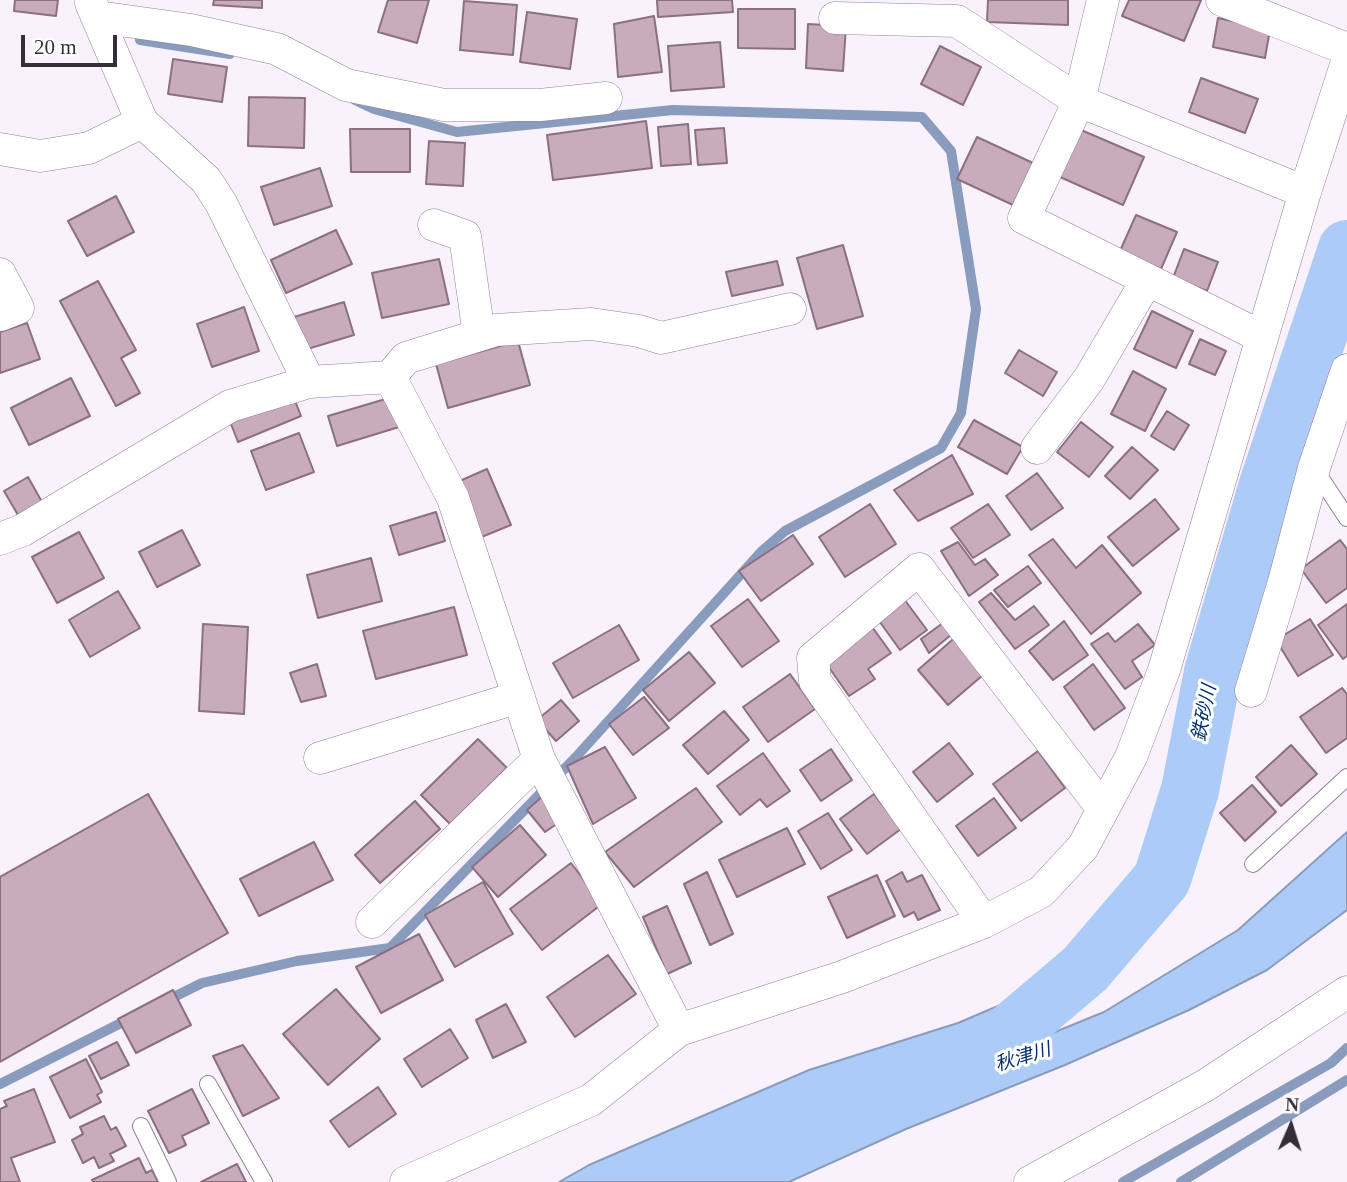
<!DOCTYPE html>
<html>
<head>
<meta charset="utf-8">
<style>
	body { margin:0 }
	#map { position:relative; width:1347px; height:1182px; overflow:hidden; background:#f9f2fd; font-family:"Times New Roman",serif }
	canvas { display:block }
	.north { position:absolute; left:1256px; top:1091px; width:70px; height:70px; -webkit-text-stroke:5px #fff; paint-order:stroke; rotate:3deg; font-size:19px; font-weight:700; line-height:28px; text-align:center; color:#352e38 }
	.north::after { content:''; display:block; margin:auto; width:24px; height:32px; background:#352e38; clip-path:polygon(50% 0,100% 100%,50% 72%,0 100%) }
	.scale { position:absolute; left:21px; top:35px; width:96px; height:32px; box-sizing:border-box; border:4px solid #352e38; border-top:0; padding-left:9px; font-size:21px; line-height:24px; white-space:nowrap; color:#352e38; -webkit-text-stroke:5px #fff; paint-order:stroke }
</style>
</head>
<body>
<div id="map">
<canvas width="1347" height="1182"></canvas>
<div class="north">N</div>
<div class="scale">20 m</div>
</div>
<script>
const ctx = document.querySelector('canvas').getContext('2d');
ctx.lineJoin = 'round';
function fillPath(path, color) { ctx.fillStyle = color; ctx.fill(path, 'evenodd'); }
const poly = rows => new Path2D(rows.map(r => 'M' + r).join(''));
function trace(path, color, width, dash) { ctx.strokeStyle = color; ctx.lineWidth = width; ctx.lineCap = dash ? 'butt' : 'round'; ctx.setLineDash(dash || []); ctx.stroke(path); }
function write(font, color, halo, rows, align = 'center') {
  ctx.font = font + ' "Times New Roman","Noto Sans JP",serif'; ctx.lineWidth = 6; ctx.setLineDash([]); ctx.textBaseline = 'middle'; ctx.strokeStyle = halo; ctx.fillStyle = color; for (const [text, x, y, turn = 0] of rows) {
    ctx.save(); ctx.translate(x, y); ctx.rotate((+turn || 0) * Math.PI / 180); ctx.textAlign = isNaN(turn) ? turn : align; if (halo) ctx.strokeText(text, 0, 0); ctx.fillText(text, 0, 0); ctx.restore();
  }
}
const water = poly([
	[1347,832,1347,910,1267,970,1189,1010,1065,1065,906,1129,789,1182,559,1182,589,1165,809,1070,958,1023,1019,997,1050,1034,1104,1012,1238,930,1347,832]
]);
fillPath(water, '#adcbf7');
trace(water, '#899cbe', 2);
trace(poly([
	[140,40,230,54],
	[166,1001,202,983,297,961,390,948,576,757,761,552,785,531,941,448,961,413,976,309,951,151,922,117,673,110,457,132,374,109,355,100],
	[0,1084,131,1018],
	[1123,1182,1331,1063,1347,1048],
	[1181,1182,1347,1080]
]), '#899cbe', 10);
trace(poly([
	[967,1058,1012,1031,1085,969,1162,879,1190,790,1213,672,1268,485,1347,249]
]), '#adcbf7', 58);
const building = poly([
	[15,0,58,0,56,16,14,11,15,0],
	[214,0,262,0,262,8,213,5,214,0],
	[388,0,429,0,417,43,378,32,388,0],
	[657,0,732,0,733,12,658,17,657,0],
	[988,0,1068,0,1068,25,987,22,988,0],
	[1129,0,1201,0,1184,41,1122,16,1129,0],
	[464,1,517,5,513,55,460,50,464,1],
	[738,9,795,9,795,49,738,48,738,9],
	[527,12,577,19,570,69,520,62,527,12],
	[654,16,662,72,618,77,614,24,654,16],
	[1218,18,1270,29,1265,58,1213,47,1218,18],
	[808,24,846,26,843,71,806,68,808,24],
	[720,42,724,87,671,91,668,46,720,42],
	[940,46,981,67,963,105,921,84,940,46],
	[173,59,227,67,222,102,168,94,173,59],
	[1201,78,1258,99,1245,133,1189,112,1201,78],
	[249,97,305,98,304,148,248,146,249,97],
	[646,121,652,168,553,180,547,135,646,121],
	[688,124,691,164,661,166,658,127,688,124],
	[724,128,727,163,698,165,695,130,724,128],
	[350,129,410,129,410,172,351,172,350,129],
	[1081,130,1144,157,1123,205,1060,177,1081,130],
	[977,137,1033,163,1013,205,957,179,977,137],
	[429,141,465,143,463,186,426,184,429,141],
	[320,168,332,206,274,225,261,187,320,168],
	[116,196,134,232,87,256,68,221,116,196],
	[1136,215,1177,232,1161,269,1120,251,1136,215],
	[336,230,352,264,286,293,271,260,336,230],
	[843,245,863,316,817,329,797,258,843,245],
	[1184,249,1218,262,1207,291,1173,278,1184,249],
	[439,259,449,304,382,318,372,273,439,259],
	[777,261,783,285,732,296,726,272,777,261],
	[98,281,136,350,121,358,140,393,116,406,60,301,98,281],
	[344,302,354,335,304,350,294,317,344,302],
	[244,307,259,351,212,367,197,324,244,307],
	[1152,311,1193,331,1176,368,1134,349,1152,311],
	[27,323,40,359,0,373,0,332,27,323],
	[1200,339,1226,351,1215,375,1189,364,1200,339],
	[518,341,530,385,448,408,436,364,518,341],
	[1019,350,1057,372,1043,396,1005,373,1019,350],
	[1133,371,1166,389,1145,431,1111,414,1133,371],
	[71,378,90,416,29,445,11,408,71,378],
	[292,393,301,416,238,442,229,419,292,393],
	[389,398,399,427,337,446,328,416,389,398],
	[1167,411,1189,425,1174,450,1151,436,1167,411],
	[974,420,1023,447,1007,474,958,447,974,420],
	[1081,422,1113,447,1089,477,1057,452,1081,422],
	[299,433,314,472,266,490,251,451,299,433],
	[1132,447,1158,470,1130,499,1105,476,1132,447],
	[952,455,973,494,918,521,894,490,952,455],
	[487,469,511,525,479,538,455,483,487,469],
	[1037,473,1063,508,1031,530,1006,496,1037,473],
	[28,477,42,502,18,515,4,491,28,477],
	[1155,499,1179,529,1133,566,1108,537,1155,499],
	[870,504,896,544,845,577,819,537,870,504],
	[988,504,1010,535,973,558,951,528,988,504],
	[436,512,445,541,399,555,390,526,436,512],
	[182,530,200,565,157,587,139,552,182,530],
	[79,532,104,578,57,603,32,557,79,532],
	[793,535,813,564,761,601,739,571,793,535],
	[1053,539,1076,568,1102,545,1141,593,1091,634,1029,555,1053,539],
	[1340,540,1347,549,1347,588,1326,603,1301,569,1340,540],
	[958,542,975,565,985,559,998,575,969,596,941,551,958,542],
	[371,558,382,601,318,618,307,575,371,558],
	[1028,566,1041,583,1008,607,994,590,1028,566],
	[118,591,140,628,90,657,69,620,118,591],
	[991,593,1015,620,1034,606,1049,625,1015,649,979,602,991,593],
	[748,599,779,641,742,667,711,626,748,599],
	[904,599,927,630,900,650,877,618,904,599],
	[1347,604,1347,656,1343,659,1318,625,1347,604],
	[454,607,467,655,376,679,363,631,454,607],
	[1310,619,1333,655,1298,676,1276,640,1310,619],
	[947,620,957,630,929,653,921,639,947,620],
	[1064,621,1088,655,1053,680,1029,651,1064,621],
	[203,624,248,627,244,714,199,711,203,624],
	[870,624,891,653,868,669,875,679,849,696,823,659,870,624],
	[1138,624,1155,645,1132,661,1142,677,1125,689,1091,644,1108,633,1115,642,1138,624],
	[619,625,639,660,573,698,553,663,619,625],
	[960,633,990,669,948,705,918,670,960,633],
	[689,652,715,683,669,721,643,690,689,652],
	[317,664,326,696,301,702,290,673,317,664],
	[1093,664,1125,708,1094,730,1064,687,1093,664],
	[790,674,815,709,768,742,743,707,790,674],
	[1342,688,1347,694,1347,738,1326,753,1300,717,1342,688],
	[644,697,669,728,633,755,609,724,644,697],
	[561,700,579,721,556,741,537,720,561,700],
	[724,711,749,740,708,774,683,745,724,711],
	[478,739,507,768,450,824,421,795,478,739],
	[949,743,973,774,937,802,913,772,949,743],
	[1291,745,1317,774,1281,806,1256,777,1291,745],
	[605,747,636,798,593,824,567,766,605,747],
	[831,749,852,780,821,801,800,770,831,749],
	[1038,751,1065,788,1021,821,993,784,1038,751],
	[763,753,790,791,767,807,760,799,740,815,717,786,763,753],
	[1252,785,1276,812,1245,841,1220,813,1252,785],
	[696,788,722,822,634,887,605,852,696,788],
	[148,794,228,933,0,1062,0,877,148,794],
	[545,794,561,821,545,832,527,810,545,794],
	[874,794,901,829,867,854,840,819,874,794],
	[994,798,1016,828,978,856,956,826,994,798],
	[415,801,440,829,380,883,355,855,415,801],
	[828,813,852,850,821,869,798,831,828,813],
	[520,825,546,855,498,897,472,867,520,825],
	[787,828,805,864,737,897,719,860,787,828],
	[314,842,333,880,259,916,240,879,314,842],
	[571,863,602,904,542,950,510,909,571,863],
	[707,872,733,934,710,945,684,884,707,872],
	[902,872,907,882,922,875,940,910,918,920,914,912,904,917,886,881,902,872],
	[877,875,895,916,847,938,828,897,877,875],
	[483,882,513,934,455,967,425,915,483,882],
	[667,906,691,963,667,974,643,917,667,906],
	[419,934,443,980,381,1013,356,967,419,934],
	[608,955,636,994,575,1037,547,997,608,955],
	[336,989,380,1039,328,1085,283,1034,336,989],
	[173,990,191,1025,136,1053,118,1019,173,990],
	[506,1004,526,1042,493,1058,476,1020,506,1004],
	[450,1029,468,1058,422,1087,404,1059,450,1029],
	[117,1042,129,1065,101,1079,89,1056,117,1042],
	[243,1045,279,1098,243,1116,213,1056,243,1045],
	[86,1059,102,1092,97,1095,101,1102,70,1118,50,1077,86,1059],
	[378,1087,396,1114,349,1147,330,1121,378,1087],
	[34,1089,55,1142,11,1158,20,1182,0,1182,0,1109,7,1106,4,1101,34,1089],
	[192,1089,209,1123,182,1136,186,1145,169,1153,148,1111,192,1089],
	[104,1116,111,1130,116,1127,126,1146,110,1154,114,1161,99,1168,94,1157,83,1163,72,1140,83,1134,80,1127,104,1116],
	[139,1158,146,1173,152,1170,158,1182,93,1182,92,1180,139,1158],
	[237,1164,246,1182,201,1182,237,1164]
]);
fillPath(building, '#c8acbd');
trace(building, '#8b7080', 2);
const service = poly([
	[1314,468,1347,518],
	[1253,864,1347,777],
	[208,1084,264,1182],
	[141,1126,168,1182]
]);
const minor = poly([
	[1103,0,1079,101,1024,218,1262,337],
	[1222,0,1347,49],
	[91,3,142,122,206,180,221,203,309,382],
	[98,17,191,30,277,49,346,85,444,105,540,105,606,98],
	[835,18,957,21,1079,101,1305,192],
	[0,149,40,156,89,148,142,122],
	[434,225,465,236,479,335],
	[0,274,18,308,0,315],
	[390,377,406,358,496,330,591,324,639,331,661,338,790,309],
	[1037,448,1089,379,1147,280],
	[0,539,23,530,230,406,309,382,390,377,453,498,539,759,679,1030],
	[1251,691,1284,582,1314,468,1347,370],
	[320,758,519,697],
	[372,922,539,759],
	[984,922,815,681,813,658,919,569,1103,809],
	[406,1182,591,1100,679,1030,842,977,984,922,1041,892,1083,847,1131,757,1164,670,1305,192,1347,62],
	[1030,1182,1206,1085,1347,992]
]);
trace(service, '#92829a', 18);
trace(minor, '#92829a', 33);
trace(service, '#fff', 16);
trace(minor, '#fff', 32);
write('italic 19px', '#04306f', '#fff', [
	["鉄砂川",1205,713,-79],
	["秋津川",1023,1058,-17]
]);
</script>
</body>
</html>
